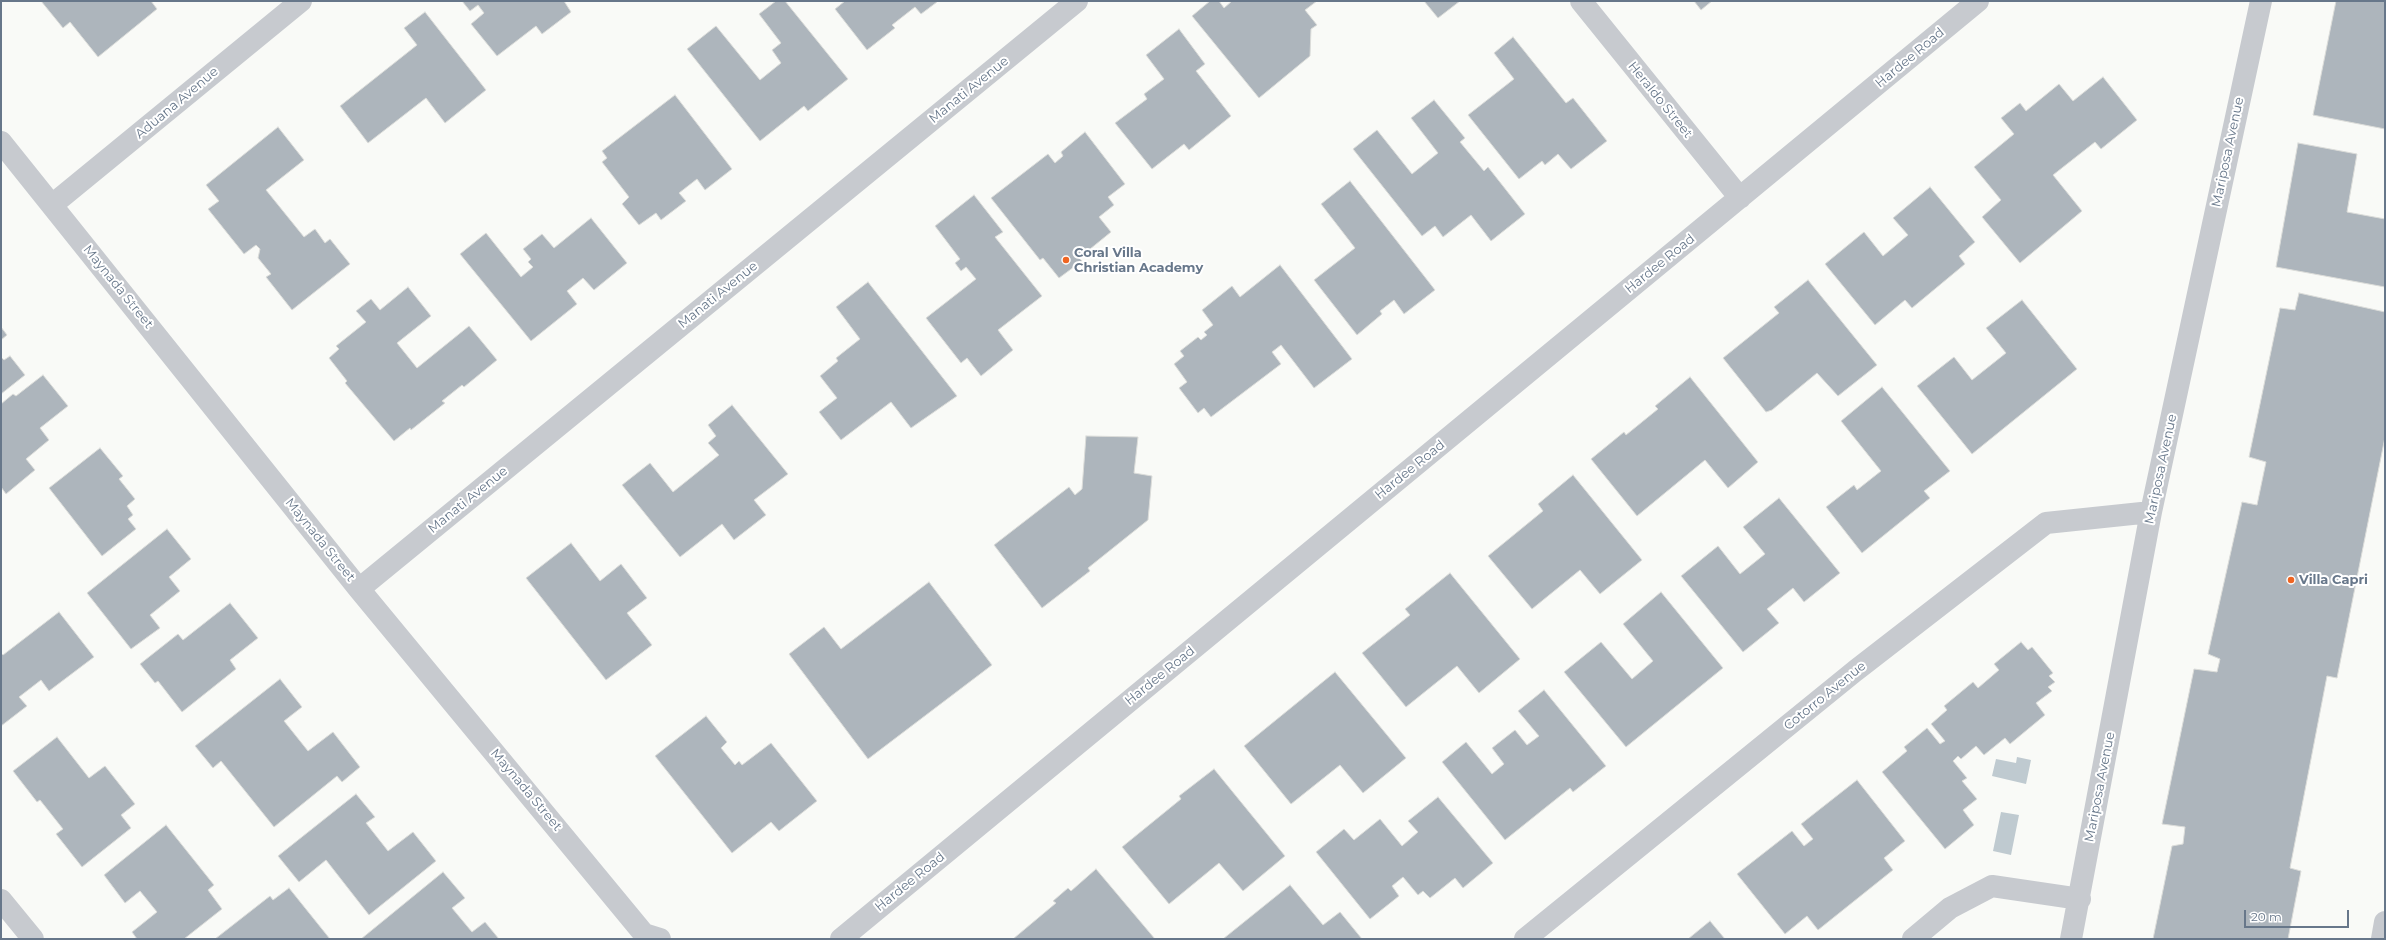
<!DOCTYPE html>
<html>
<head>
<meta charset="utf-8">
<style>
	body { margin:0 }
	#map { position:relative; width:2386px; height:940px; overflow:hidden; background:#f9faf7; font-family:Montserrat,sans-serif }
	canvas { display:block }
	.frame { position:absolute; inset:0; border:2px solid #67778a; pointer-events:none }
	.scale { position:absolute; left:2244px; top:910px; width:105px; height:18px; box-sizing:border-box; border:2px solid #67778a; border-top:0; padding-left:5px; font-size:12px; line-height:14px; white-space:nowrap; color:#67778a; -webkit-text-stroke:3px #fff; paint-order:stroke }
</style>
</head>
<body>
<div id="map">
<canvas width="2386" height="940"></canvas>
<div class="frame"></div>
<div class="scale">20 m</div>
</div>
<script>
const ctx = document.querySelector('canvas').getContext('2d');
ctx.lineJoin = 'round';
function fillPath(path, color) { ctx.fillStyle = color; ctx.fill(path, 'evenodd'); }
const poly = rows => new Path2D(rows.map(r => 'M' + r).join(''));
function trace(path, color, width, dash) { ctx.strokeStyle = color; ctx.lineWidth = width; ctx.lineCap = dash ? 'butt' : 'round'; ctx.setLineDash(dash || []); ctx.stroke(path); }
function write(font, color, halo, rows, align = 'center') {
  ctx.font = font + ' Montserrat,sans-serif'; ctx.lineWidth = 4; ctx.setLineDash([]); ctx.textBaseline = 'middle'; ctx.strokeStyle = halo; ctx.fillStyle = color; for (const [text, x, y, turn = 0] of rows) {
    ctx.save(); ctx.translate(x, y); ctx.rotate((+turn || 0) * Math.PI / 180); ctx.textAlign = isNaN(turn) ? turn : align; if (halo) ctx.strokeText(text, 0, 0); ctx.fillText(text, 0, 0); ctx.restore();
  }
}
fillPath(poly([
	[2017,757,2031,760,2026,784,1992,776,1996,759,2016,763],
	[2001,812,2019,815,2011,855,1993,851]
]), '#bfcad0');
const building = poly([
	[41,1,151,1,157,9,98,57,70,22,63,28,41,1],
	[462,1,564,1,571,12,542,34,536,26,497,56,471,24,484,13,478,5,470,11,462,1],
	[776,1,785,1,848,79,808,111,804,106,760,141,687,49,716,26,760,80,781,63,772,50,781,43,759,14,776,1],
	[845,1,936,1,937,2,921,14,915,7,892,25,895,28,867,50,835,9,845,1],
	[1210,1,1219,1,1224,8,1232,1,1317,1,1305,10,1317,25,1311,29,1310,56,1259,98,1192,16,1210,1],
	[1424,1,1460,1,1438,18,1424,1],
	[1694,1,1712,1,1701,10,1694,1],
	[2336,1,2385,1,2385,129,2313,115,2336,1],
	[425,12,486,90,445,123,426,98,368,143,340,106,417,45,404,28,425,12],
	[1179,29,1205,64,1196,71,1231,116,1189,150,1184,144,1152,169,1115,123,1147,99,1144,94,1164,79,1146,55,1179,29],
	[1513,37,1566,103,1573,98,1607,141,1571,169,1558,154,1545,165,1542,161,1519,179,1468,115,1514,79,1494,53,1513,37],
	[2103,77,2137,120,2101,149,2095,142,2053,175,2082,211,2020,263,1982,217,2001,200,1974,167,2014,134,2001,118,2020,103,2026,111,2059,84,2073,101,2103,77],
	[675,95,732,169,705,190,697,179,679,193,686,201,661,220,656,213,639,225,622,204,629,197,602,162,607,158,602,151,675,95],
	[1434,100,1465,138,1460,142,1484,171,1488,167,1525,214,1491,241,1471,215,1443,237,1435,226,1422,236,1353,149,1377,130,1412,174,1438,153,1411,118,1434,100],
	[278,127,304,160,266,190,304,237,315,229,325,243,330,239,350,264,292,310,266,277,271,274,258,258,260,249,256,245,244,254,208,209,219,201,206,185,278,127],
	[1085,132,1125,184,1108,197,1114,205,1099,217,1111,232,1079,258,1082,261,1059,278,1043,258,1040,260,991,198,1048,154,1055,163,1063,156,1061,152,1085,132],
	[2298,143,2357,154,2347,212,2385,219,2385,287,2276,267,2298,143],
	[1350,181,1435,290,1404,314,1394,300,1380,311,1382,314,1357,335,1314,280,1355,248,1321,204,1350,181],
	[1930,187,1975,242,1959,256,1965,264,1912,308,1905,300,1875,325,1825,264,1864,232,1883,256,1908,235,1893,218,1930,187],
	[974,195,1003,232,995,237,1042,296,998,330,1013,350,981,376,967,358,961,363,926,318,976,279,966,267,961,271,955,263,960,259,935,226,974,195],
	[591,218,627,263,594,290,583,278,567,291,577,304,531,341,460,254,486,233,521,277,533,267,528,262,531,259,523,249,542,234,554,248,591,218],
	[1280,265,1352,359,1314,388,1281,345,1272,352,1281,364,1211,417,1204,408,1198,413,1179,388,1187,382,1174,364,1184,356,1180,351,1198,337,1201,340,1207,335,1204,332,1213,325,1202,310,1232,286,1240,297,1280,265],
	[1808,280,1877,365,1838,396,1817,373,1772,410,1766,412,1723,358,1779,313,1774,307,1808,280],
	[868,282,957,396,911,428,891,402,841,440,819,412,837,398,820,376,838,361,836,358,860,339,836,307,868,282],
	[408,287,431,316,397,343,417,368,469,326,497,360,464,387,462,385,442,401,445,403,411,430,410,428,394,441,345,383,347,381,329,358,339,349,336,346,366,322,356,311,371,299,380,310,408,287],
	[2299,293,2385,312,2385,437,2337,678,2327,676,2290,868,2301,871,2288,939,2153,939,2172,846,2183,844,2185,827,2162,824,2194,669,2217,672,2220,659,2208,654,2242,502,2257,505,2266,462,2249,457,2280,308,2295,310,2299,293],
	[2022,300,2077,369,1972,454,1917,386,1954,357,1972,380,2006,353,1986,328,2022,300],
	[1,327,7,335,1,340,1,327],
	[10,356,25,375,1,394,1,357,4,360,10,356],
	[43,375,68,406,40,428,49,440,26,459,35,470,6,494,1,487,1,404,13,394,16,396,43,375],
	[1690,377,1758,462,1728,488,1705,460,1637,516,1591,459,1624,432,1626,435,1658,409,1655,406,1690,377],
	[1882,387,1950,471,1924,491,1930,498,1862,553,1826,507,1854,485,1857,490,1881,471,1841,421,1882,387],
	[732,405,788,474,754,500,766,515,734,540,722,524,680,557,622,485,650,463,673,492,719,455,708,443,716,436,708,425,732,405],
	[1086,436,1138,437,1134,473,1152,476,1148,520,1088,568,1090,571,1042,608,994,545,1069,487,1075,495,1082,489,1086,436],
	[100,448,123,476,119,479,135,499,127,506,133,515,128,519,136,529,102,556,49,488,100,448],
	[1573,475,1642,560,1600,594,1580,570,1532,609,1488,556,1543,511,1538,504,1573,475],
	[1779,498,1840,573,1804,602,1793,588,1767,609,1779,623,1743,652,1681,576,1718,546,1740,574,1765,554,1743,527,1779,498],
	[167,529,191,559,169,577,180,591,150,615,160,628,131,649,87,593,167,529],
	[571,543,600,581,621,564,647,598,627,613,652,645,606,680,526,578,571,543],
	[1450,573,1520,659,1479,693,1457,666,1406,707,1362,653,1410,615,1405,609,1450,573],
	[929,582,992,665,868,759,789,654,824,627,841,649,929,582],
	[1661,592,1723,668,1626,747,1564,672,1601,642,1632,679,1653,661,1623,624,1661,592],
	[230,603,258,638,230,660,236,669,182,712,158,681,155,683,140,664,178,634,183,640,230,603],
	[59,612,94,657,49,691,41,680,19,697,27,706,1,726,1,653,3,655,59,612],
	[2021,642,2028,650,2032,647,2053,673,2049,676,2055,682,2048,687,2052,691,2036,703,2045,715,2010,744,2005,738,1984,755,1976,746,1961,759,1958,756,1953,761,1967,778,1962,781,1977,799,1963,810,1974,825,1945,849,1882,772,1907,751,1904,747,1927,728,1940,744,1945,741,1931,724,1947,710,1944,706,1973,682,1978,688,1999,670,1994,664,2021,642],
	[1335,672,1406,758,1363,793,1340,765,1291,804,1244,746,1335,672],
	[280,679,302,707,284,721,308,751,333,732,360,767,342,782,337,776,274,827,221,761,213,768,195,746,280,679],
	[1544,690,1606,766,1573,792,1570,788,1505,840,1442,762,1466,742,1492,774,1504,764,1492,748,1515,730,1527,745,1539,736,1518,711,1544,690],
	[706,716,727,742,721,748,735,765,739,761,742,765,771,743,817,801,779,831,771,822,732,853,655,756,706,716],
	[57,737,89,778,105,766,135,804,121,815,131,828,82,867,56,834,63,829,40,800,37,802,13,771,57,737],
	[1214,769,1285,856,1243,891,1219,863,1169,904,1122,847,1181,799,1179,796,1214,769],
	[1857,780,1905,841,1884,858,1893,870,1818,930,1807,916,1785,934,1737,874,1792,831,1804,846,1813,839,1801,824,1857,780],
	[356,794,375,817,366,823,388,851,413,832,436,861,369,915,326,860,299,882,278,856,356,794],
	[1438,797,1493,863,1463,888,1455,878,1430,898,1423,891,1418,895,1403,877,1392,886,1399,896,1370,919,1316,852,1344,829,1354,840,1380,819,1402,846,1418,832,1408,821,1438,797],
	[166,825,214,885,208,890,222,909,184,939,137,939,132,932,157,912,140,891,125,903,104,875,166,825],
	[1096,869,1155,939,1013,939,1056,903,1053,901,1068,888,1071,891,1096,869],
	[443,872,465,898,452,908,472,932,485,922,499,939,361,939,443,872],
	[1290,885,1323,925,1340,912,1362,939,1223,939,1290,885],
	[289,888,330,939,215,939,270,896,273,900,289,888],
	[1710,921,1725,939,1688,939,1710,921]
]);
fillPath(building, '#adb5bc');
trace(building, '#dbdcd9', 1);
trace(poly([
	[1581,1,1740,198],
	[1,142,359,589,644,934,660,939],
	[52,205,301,1],
	[359,589,1077,1],
	[1,900,33,939],
	[841,939,1978,1],
	[1525,939,1855,671,2046,523,2151,512],
	[1913,939,1950,908,1992,886,2080,899],
	[2071,939,2151,512,2261,1],
	[2382,939,2385,922]
]), '#c7cacf', 22);
for (const [x, y, r, color] of [
	[1066,260,4,"#ef6522"],
	[2291,580,4,"#ef6522"]
]) { const dot = new Path2D(); dot.arc(x, y, r, 0, 2 * Math.PI); ctx.fillStyle = color; ctx.fill(dot); trace(dot, '#fff', 1.5); }
write('13px', '#67778a', '#fff', [
	["Hardee Road",1910,58,-40],
	["Manati Avenue",969,90,-39],
	["Heraldo Street",1660,100,51],
	["Aduana Avenue",177,103,-40],
	["Mariposa Avenue",2228,152,-78],
	["Hardee Road",1660,264,-39],
	["Maynada Street",118,287,51],
	["Manati Avenue",718,295,-39],
	["Mariposa Avenue",2161,469,-78],
	["Hardee Road",1410,470,-39],
	["Manati Avenue",468,500,-39],
	["Maynada Street",320,540,51],
	["Hardee Road",1160,676,-39],
	["Cotorro Avenue",1825,696,-39],
	["Mariposa Avenue",2100,787,-79],
	["Maynada Street",526,790,50],
	["Hardee Road",910,882,-39]
]);
write('bold 13px', '#67778a', '#fff', [
	["Coral Villa",1074,253],
	["Christian Academy",1074,268],
	["Villa Capri",2299,580]
], 'left');
</script>
</body>
</html>
